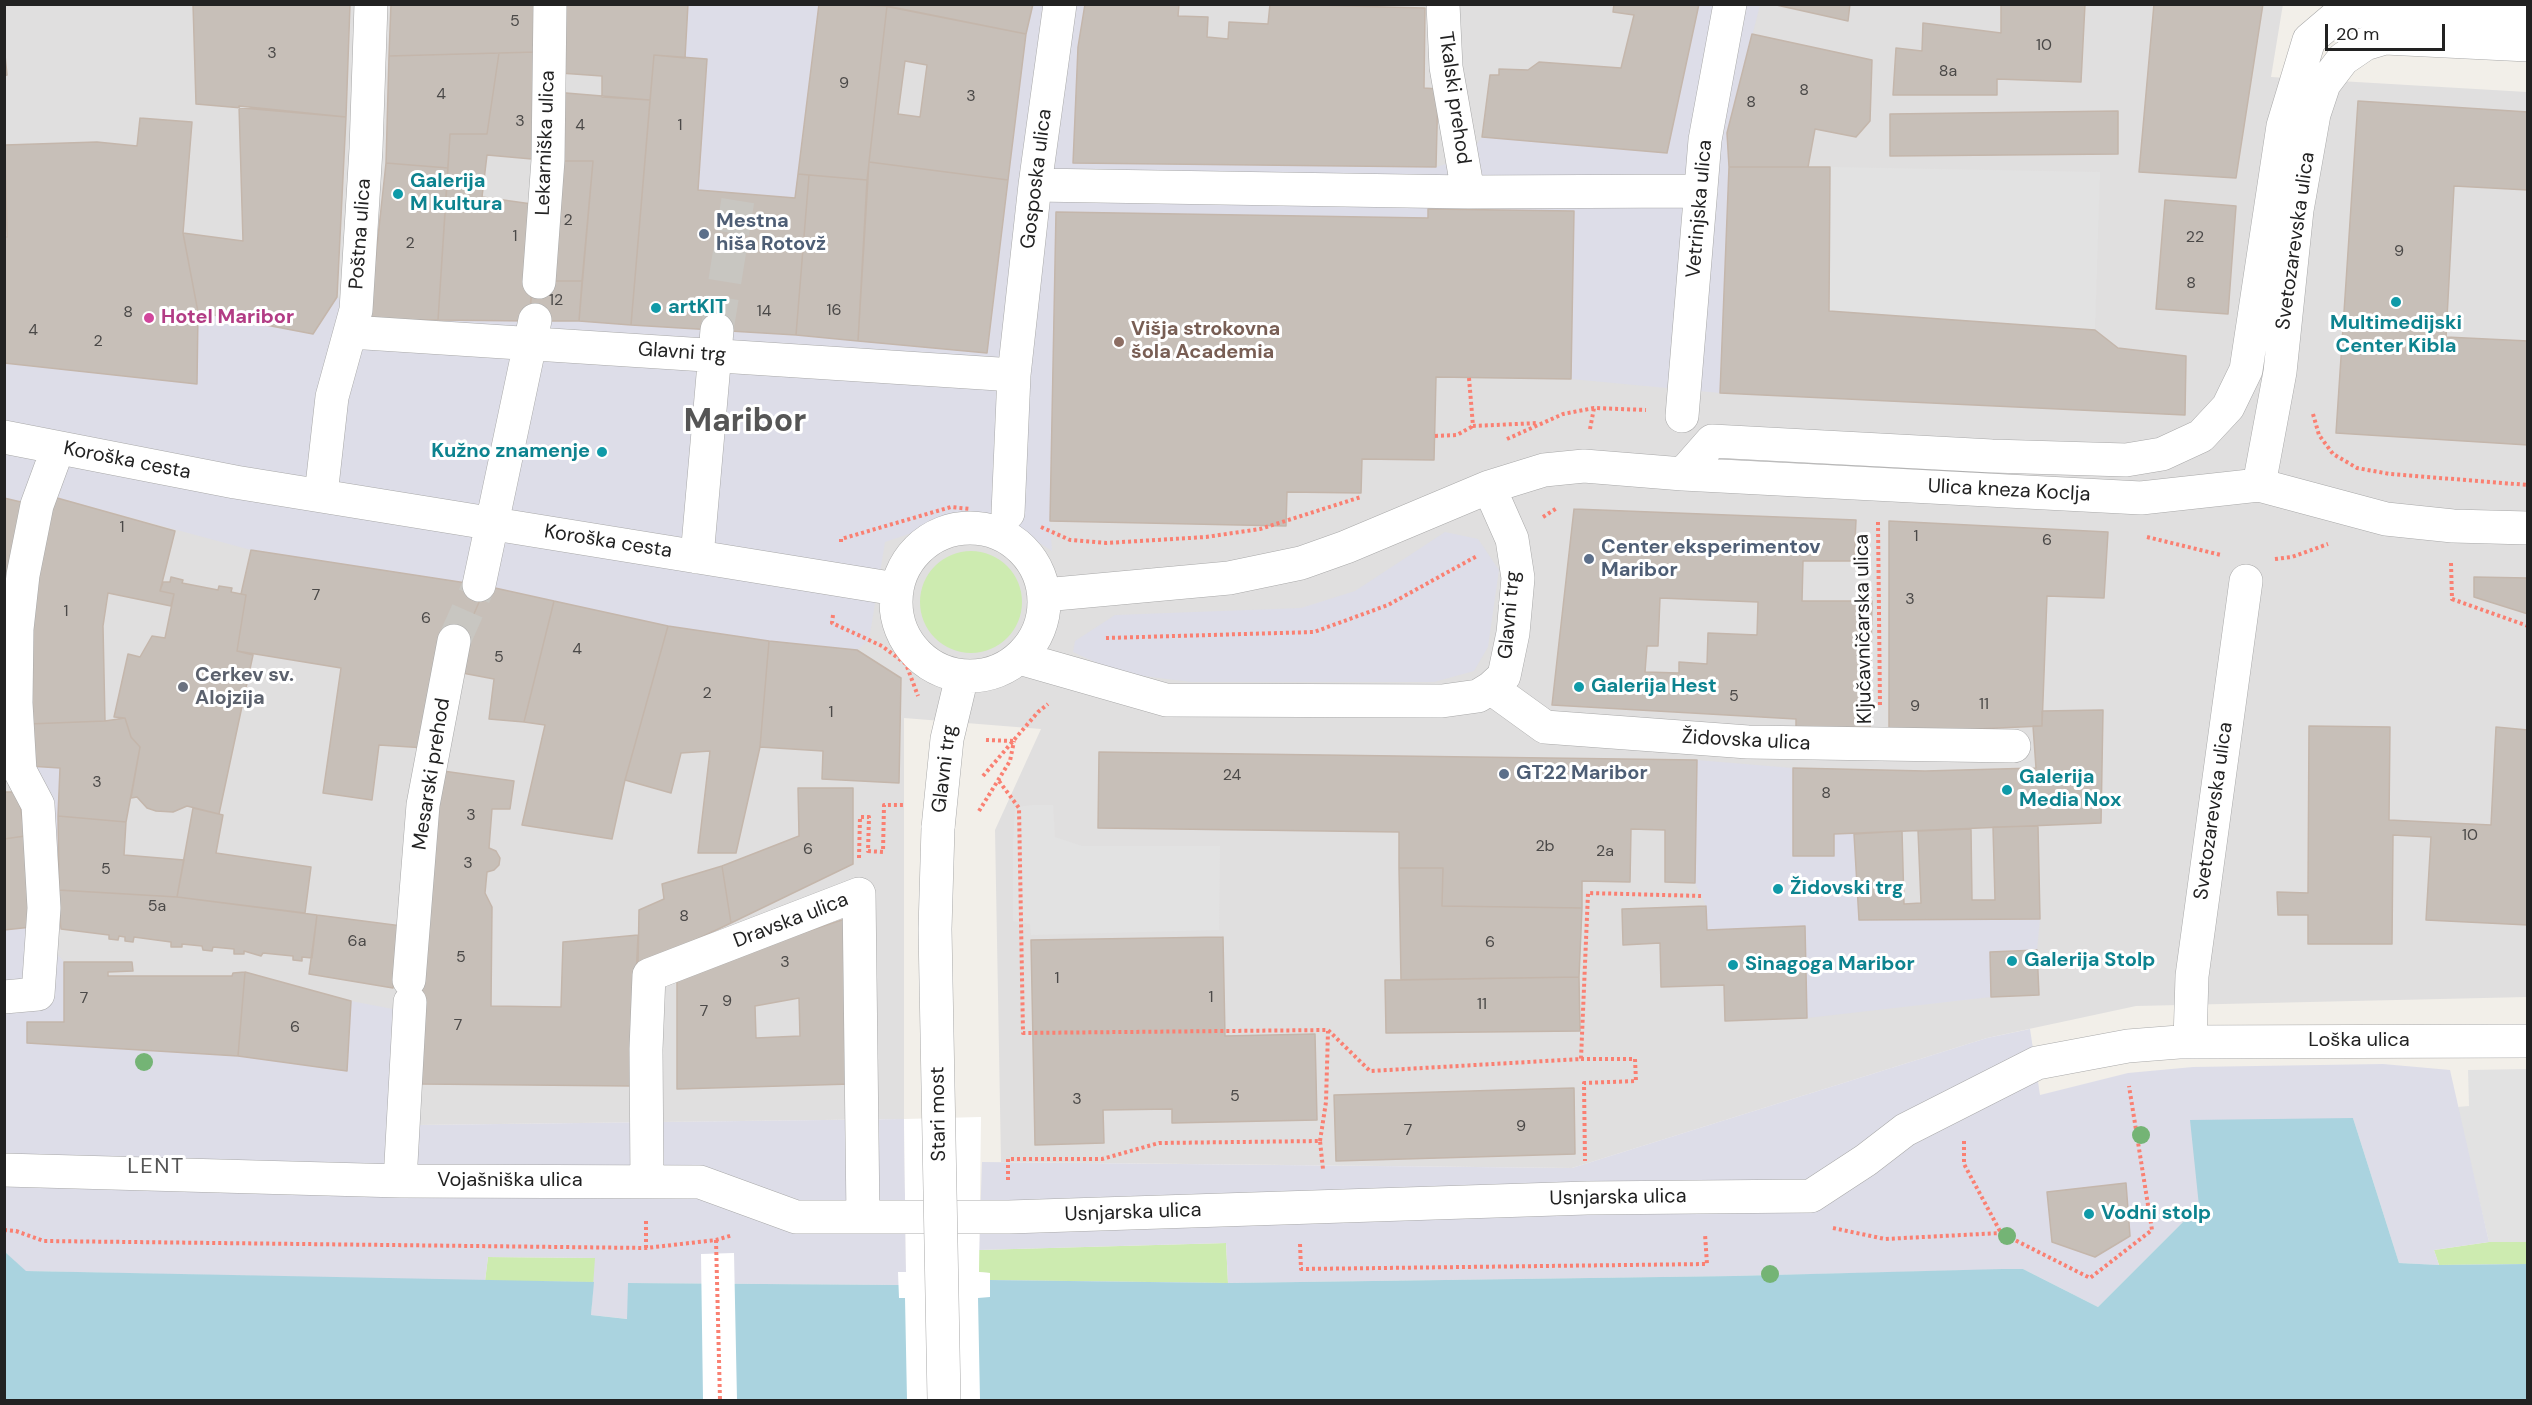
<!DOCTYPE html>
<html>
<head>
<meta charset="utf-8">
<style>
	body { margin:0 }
	#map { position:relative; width:2532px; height:1405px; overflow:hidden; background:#f2efe9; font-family:"DM Sans",sans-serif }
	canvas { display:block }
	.frame { position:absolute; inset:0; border:6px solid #222; pointer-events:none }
	.scale { position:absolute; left:2325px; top:24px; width:120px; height:27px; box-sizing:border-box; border:3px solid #222; border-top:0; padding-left:8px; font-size:18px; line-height:21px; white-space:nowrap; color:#222; -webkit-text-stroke:4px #fff; paint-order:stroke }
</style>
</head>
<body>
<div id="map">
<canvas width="2532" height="1405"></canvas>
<div class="frame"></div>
<div class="scale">20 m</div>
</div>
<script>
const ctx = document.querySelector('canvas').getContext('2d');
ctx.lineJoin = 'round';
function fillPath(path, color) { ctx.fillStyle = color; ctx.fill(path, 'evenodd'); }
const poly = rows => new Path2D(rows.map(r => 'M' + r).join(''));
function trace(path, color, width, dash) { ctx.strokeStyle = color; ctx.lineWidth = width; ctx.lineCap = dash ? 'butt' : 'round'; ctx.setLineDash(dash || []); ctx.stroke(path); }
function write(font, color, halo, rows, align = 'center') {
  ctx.font = font + ' "DM Sans",sans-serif'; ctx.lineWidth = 6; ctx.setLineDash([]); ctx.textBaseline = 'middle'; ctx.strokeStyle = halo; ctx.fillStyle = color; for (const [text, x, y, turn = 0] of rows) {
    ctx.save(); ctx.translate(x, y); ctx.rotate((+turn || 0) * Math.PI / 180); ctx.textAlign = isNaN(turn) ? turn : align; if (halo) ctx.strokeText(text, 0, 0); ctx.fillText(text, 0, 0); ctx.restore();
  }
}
fillPath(poly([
	[2283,4,2271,77,2527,92,2527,997,2136,1006,1987,1038,1572,1168,1001,1162,995,830,1041,729,904,718,904,1119,419,1125,351,1001,347,1071,27,1043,27,1022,64,1022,64,963,32,927,5,930,4,5]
]), '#e0dfdf');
fillPath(poly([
	'920 602a51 51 0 1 1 102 0a51 51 0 1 1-102 0Z',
	[2489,1242,2527,1242,2527,1264,2439,1265,2434,1250],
	[1226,1243,1228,1283,990,1280,990,1273,979,1272,979,1250],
	[488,1257,596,1258,594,1282,485,1281]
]), '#cdebb0');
fillPath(poly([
	[1830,167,2100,172,2095,330,1829,311],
	[1033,805,1053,805,1055,837,1082,846,1220,846,1219,930,1031,935,1030,924,1013,921,1013,842,1015,807],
	[2527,1069,2527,1242,2489,1242,2457,1107,2469,1106,2468,1070]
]), '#e2e2e2');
fillPath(poly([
	[688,5,819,5,795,198,698,190,707,59,685,58],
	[1033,5,1085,5,1073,163,1436,167,1466,158,1482,137,1667,152,1699,5,1760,5,1727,133,1729,167,1720,393,1571,379,1574,211,1429,209,1428,218,1056,212,1050,521,1052,551,1007,522,953,519,885,542,869,640,857,650,769,641,668,626,486,586,251,550,51,496,29,766,60,768,57,890,61,929,33,927,64,962,64,1022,28,1022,27,1043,238,1056,347,1071,351,1001,424,1015,420,1125,904,1119,906,1273,899,1273,899,1285,628,1283,628,1319,591,1315,595,1258,488,1257,485,1281,25,1271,4,1251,5,930,25,836,18,792,21,502,5,498,5,363,197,384,198,312,313,334,337,297,369,320,579,321,796,335,987,353,1026,34],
	[1445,532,1478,539,1499,570,1488,647,1474,671,1434,682,1191,682,1119,673,1073,652,1075,641,1115,615,1301,608,1355,591],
	[1697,760,1793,768,1793,856,1834,856,1834,834,1854,834,1859,920,2040,919,2037,950,1990,952,1991,997,1807,1018,1805,927,1707,930,1706,906,1695,883],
	[2030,1029,2040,1095,2128,1073,2193,1067,2383,1064,2450,1070,2489,1242,2434,1250,2439,1265,2399,1263,2353,1118,2199,1206,2098,1307,2023,1269,1734,1276,1228,1283,1226,1243,979,1250,982,1162,1572,1168,1987,1038]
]), '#dddde8');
fillPath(poly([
	[2353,1118,2399,1263,2439,1265,2527,1264,2527,1400,5,1400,4,1251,26,1271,594,1282,591,1315,627,1319,628,1283,899,1285,990,1280,1228,1283,1734,1276,2002,1269,2023,1269,2098,1307,2199,1206,2190,1120]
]), '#aad3df');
fillPath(poly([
	[981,1117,979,1272,990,1273,990,1297,978,1298,980,1400,907,1400,905,1298,899,1298,898,1272,906,1272,904,1119],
	[734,1253,737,1400,703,1400,701,1254]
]), '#fff');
const building = poly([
	[193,4,350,4,346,117,196,104,193,4],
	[391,4,537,4,537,52,389,56,391,4],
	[561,4,688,4,685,58,654,55,650,100,602,97,602,76,560,73,561,4],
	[819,4,887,6,867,180,798,174,819,4],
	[874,4,1033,4,1026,34,874,4],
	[1085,4,1179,4,1178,16,1208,17,1207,37,1228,39,1229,22,1268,24,1270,4,1425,8,1424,88,1438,89,1436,167,1073,163,1078,47,1085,4],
	[1614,4,1699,4,1667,153,1482,137,1490,75,1499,75,1499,69,1528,70,1539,62,1621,68,1634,15,1613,12,1614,4],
	[1772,4,1850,4,1848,21,1772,4],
	[2001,4,2085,4,2081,82,1997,79,1997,95,1893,95,1896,48,1922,51,1923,23,2001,33,2001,4],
	[2154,4,2263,4,2236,178,2139,172,2154,4],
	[887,6,1026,34,1008,180,869,162,887,6],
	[905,61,927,65,920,117,898,114,905,61],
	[1752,34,1872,60,1870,121,1856,137,1815,129,1808,167,1729,167,1727,133,1752,34],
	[4,45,7,75,4,76,4,45],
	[537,52,543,160,487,155,482,197,539,205,529,321,438,320,450,134,487,134,499,53,537,52],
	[499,53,487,134,450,134,448,168,386,163,389,56,499,53],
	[654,55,707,59,698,190,795,198,798,174,809,175,796,335,631,325,654,55],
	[554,92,650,100,631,325,579,321,593,161,553,161,554,92],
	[2358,101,2528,112,2528,190,2454,186,2446,337,2528,341,2528,445,2336,433,2358,101],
	[239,106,346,117,337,297,313,334,198,312,183,233,243,241,239,106],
	[2118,111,2118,154,1890,156,1890,114,2118,111],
	[140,118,192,122,183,233,198,312,197,384,4,363,4,237,7,237,5,145,97,142,137,146,140,118],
	[553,161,593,161,582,281,544,281,553,161],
	[869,162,1008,180,987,353,858,341,869,162],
	[386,163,448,168,438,320,369,320,386,163],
	[1729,167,1830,167,1829,311,2095,330,2118,348,2186,356,2185,415,1720,393,1729,167],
	[809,175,867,180,858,341,796,335,809,175],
	[2165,200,2236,206,2228,314,2156,309,2165,200],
	[1428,209,1574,211,1571,379,1436,377,1434,460,1362,459,1361,493,1287,492,1286,526,1050,521,1056,212,1428,218,1428,209],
	[533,281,582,281,579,321,529,321,533,281],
	[50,496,175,531,160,591,174,594,171,606,108,593,103,626,105,721,28,724,26,617,50,496],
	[4,498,21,502,4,679,4,498],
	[1574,509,1856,520,1854,561,1803,561,1802,601,1872,601,1870,734,1796,733,1796,719,1552,705,1574,509],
	[1660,598,1758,602,1757,635,1708,633,1707,664,1679,662,1679,673,1645,672,1647,646,1658,646,1660,598],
	[1889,521,2108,532,2104,598,2047,596,2042,726,1889,733,1889,521],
	[251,550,486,586,461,644,426,748,379,745,372,800,323,793,341,668,237,651,246,595,241,594,251,550],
	[171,577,183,580,182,583,218,590,219,586,232,588,231,592,246,595,237,651,253,655,219,814,187,806,173,812,156,811,147,808,137,797,131,798,140,747,131,737,125,718,114,717,128,654,140,657,152,636,165,638,174,594,160,591,163,582,170,582,171,577],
	[2474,577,2528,578,2528,614,2474,597,2474,577],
	[486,586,554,601,524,722,489,719,494,679,457,672,461,644,486,586],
	[554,601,668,626,625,780,612,839,522,825,545,725,524,722,554,601],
	[668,626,769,641,760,747,736,853,698,853,710,751,681,753,671,793,625,780,668,626],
	[769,641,857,650,901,678,899,783,822,779,823,751,760,747,769,641],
	[2103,710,2101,823,1834,834,1834,856,1793,856,1793,768,1925,771,2036,768,2033,726,2042,726,2042,711,2103,710],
	[125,718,131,737,140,747,126,822,58,816,60,768,29,766,28,724,105,721,125,718],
	[2309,726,2390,727,2389,820,2491,825,2496,727,2528,730,2528,925,2426,920,2431,837,2393,835,2392,944,2308,944,2308,915,2278,915,2277,892,2308,893,2309,726],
	[1099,752,1697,760,1695,883,1665,882,1665,830,1631,829,1630,882,1582,881,1582,908,1442,906,1443,868,1399,868,1399,832,1098,828,1099,752],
	[436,770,514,781,510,809,492,809,489,848,496,851,500,858,499,865,494,870,487,872,485,893,492,907,491,1006,561,1007,563,942,638,935,631,1086,422,1084,422,981,436,770],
	[798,788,853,788,853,864,731,923,722,866,799,836,798,788],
	[4,792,18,792,25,836,4,839,4,792],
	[193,808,223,815,216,853,311,867,305,913,177,897,193,808],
	[58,816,126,822,124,855,184,860,177,897,59,890,58,816],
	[2038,826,2040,919,1859,920,1854,834,1902,831,1904,904,1921,903,1918,831,1971,829,1972,900,1995,900,1993,827,2038,826],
	[25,836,32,927,4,930,4,839,25,836],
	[722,866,731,923,638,967,639,910,664,899,662,884,722,866],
	[1399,868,1443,868,1442,906,1582,908,1579,977,1401,980,1399,868],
	[57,890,177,897,317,915,312,958,302,957,302,961,293,960,293,956,263,953,261,956,244,951,244,954,234,954,234,949,213,947,212,951,203,950,202,946,182,944,182,947,171,947,171,942,134,937,133,942,125,941,125,937,119,936,118,940,109,939,109,935,61,929,57,890],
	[1706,906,1707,930,1805,926,1807,1018,1725,1021,1724,985,1661,987,1660,943,1623,945,1622,909,1706,906],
	[317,915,402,926,393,988,309,974,317,915],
	[848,918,851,1084,677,1089,677,974,848,918],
	[799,998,800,1036,756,1038,755,1006,799,998],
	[1223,937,1225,1036,1315,1034,1317,1120,1172,1123,1172,1109,1103,1110,1104,1143,1035,1145,1031,940,1223,937],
	[2037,950,2039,995,1991,997,1990,952,2037,950],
	[64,962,132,962,133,971,108,972,108,976,232,976,233,973,245,972,238,1056,27,1043,27,1022,64,1022,64,962],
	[245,972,351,1001,347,1071,238,1056,245,972],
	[1579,977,1580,1031,1386,1033,1385,980,1579,977],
	[1574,1088,1575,1154,1336,1161,1334,1095,1574,1088],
	[2126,1183,2130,1236,2095,1257,2052,1242,2047,1192,2126,1183]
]);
fillPath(building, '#c7bfb8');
trace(building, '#c4b6ab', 1.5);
trace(poly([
	[717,330,739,193],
	[454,641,479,585]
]), '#c8c6c1', 33, [33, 16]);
const minor = poly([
	[1443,4,1446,67,1468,192],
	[1035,185,1468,192,1701,191],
	[539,282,548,160,550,4],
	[350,332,1014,375,1035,185,1060,4],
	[1682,416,1705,140,1730,4],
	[4,437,235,482,896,589],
	[1683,474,1712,441,1992,456,2126,460,2162,454,2201,436,2228,407,2246,370,2283,126,2309,40,2336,17,2361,11,2406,9,2528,16],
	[2259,485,2280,372,2297,210,2314,114,2324,84,2343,59,2365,44,2385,38,2528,45],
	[321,495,332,397,356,310,366,149,371,4],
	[1008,513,1014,375],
	'896 602a74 74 0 1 1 148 0a74 74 0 1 1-148 0Z',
	[697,557,717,330],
	[479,585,535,320],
	[1044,595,1229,578,1301,563,1346,547,1489,487,1544,470,1584,466,1683,474,2141,498,2259,485,2386,519,2453,526,2528,528],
	[1019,658,1166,700,1442,701,1478,696,1491,688,1504,676,1513,633,1518,578,1512,539,1489,487],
	[1491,688,1545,727,1748,742,2014,746],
	[938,828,947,739,962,676],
	[409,980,423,805,454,641],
	[4,997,38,994,44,908,38,805,20,771,16,703,17,629,23,575,37,505,58,448],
	[2190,1041,2192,976,2246,581],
	[4,1170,400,1181,700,1182,796,1217,1009,1217,1587,1198,1811,1196,1866,1160,1905,1130,2037,1063,2128,1046,2179,1042,2528,1041],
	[400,1181,410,1002],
	[647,1182,646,1049,649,975,859,894,863,1217]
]);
trace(minor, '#a9a9a9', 34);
trace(poly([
	[1469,378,1473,426,1538,423],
	[2313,414,2319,435,2333,454,2357,468,2390,474,2528,485],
	[1590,429,1594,408],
	[1435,436,1457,435,1473,426],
	[1507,439,1563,414,1594,408,1646,410],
	[1543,517,1557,508],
	[1878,522,1880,707],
	[1041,527,1070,540,1106,543,1206,537,1260,529,1361,497],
	[2147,537,2221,555],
	[841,542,841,539,951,507,970,509],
	[2275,559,2292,557,2328,544],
	[2451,563,2452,599,2528,626],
	[833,615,832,623,882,646,906,664,918,696],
	[1106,638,1314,632,1388,605,1477,556],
	[986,740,1014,741],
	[983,776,1038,712,1048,704],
	[999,781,1019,808,1023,1033,1328,1030,1370,1071,1581,1059,1588,893,1701,896],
	[979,811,1010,761,1014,741],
	[859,858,860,817,869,817,868,851,883,852,884,805,904,805],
	[1581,1059,1635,1059,1636,1081,1584,1083,1585,1161],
	[1320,1141,1326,1102,1328,1031],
	[1964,1141,1964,1164,2001,1233],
	[1008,1180,1008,1159,1102,1159,1159,1143,1320,1141,1323,1169],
	[1833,1228,1885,1239,2001,1233,2090,1278,2152,1230,2129,1086],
	[4,1230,16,1231,44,1241,646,1248,716,1240,733,1235],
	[716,1240,720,1400],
	[1300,1244,1301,1269,1707,1264,1705,1234],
	[646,1248,646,1219]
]), '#fa8072', 4, [3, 3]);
trace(minor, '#fff', 33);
const minorBridge = poly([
	[938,828,935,929,944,1400]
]);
trace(minorBridge, '#a9a9a9', 34, []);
trace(minorBridge, '#fff', 33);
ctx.fillStyle = '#74b475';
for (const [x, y] of [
	[144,1062],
	[2141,1135],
	[2007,1236],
	[1770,1274]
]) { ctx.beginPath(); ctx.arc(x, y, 9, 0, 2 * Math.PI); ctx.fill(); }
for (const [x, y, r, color] of [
	[398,194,6,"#0f9aa8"],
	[704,234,6,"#5c6f8a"],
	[2396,302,6,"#0f9aa8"],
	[656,308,6,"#0f9aa8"],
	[149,318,6,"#d1479c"],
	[1119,342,6,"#8d6e63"],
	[602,452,6,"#0f9aa8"],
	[1589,559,6,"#5c6f8a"],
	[183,687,6,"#6b7280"],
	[1579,687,6,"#0f9aa8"],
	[1504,774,6,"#5c6f8a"],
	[2007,790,6,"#0f9aa8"],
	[1778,889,6,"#0f9aa8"],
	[2012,961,6,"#0f9aa8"],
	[1733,965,6,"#0f9aa8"],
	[2089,1214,6,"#0f9aa8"]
]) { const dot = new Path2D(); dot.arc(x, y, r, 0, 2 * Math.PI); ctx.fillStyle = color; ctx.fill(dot); trace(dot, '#fff', 2); }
write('16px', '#4b4948', null, [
	["5",515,22],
	["10",2044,46],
	["3",272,54],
	["8a",1948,72],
	["9",844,84],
	["8",1804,91],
	["4",441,95],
	["3",971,97],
	["8",1751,103],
	["3",520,122],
	["4",580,126],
	["1",680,126],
	["2",568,221],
	["1",515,237],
	["22",2195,238],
	["2",410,244],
	["9",2399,252],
	["8",2191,284],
	["12",556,301],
	["16",834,311],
	["14",764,312],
	["8",128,313],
	["4",33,331],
	["2",98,342],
	["1",122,528],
	["1",1916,537],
	["6",2047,541],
	["7",316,596],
	["3",1910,600],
	["1",66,612],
	["6",426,619],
	["4",577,650],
	["5",499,658],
	["2",707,694],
	["5",1734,697],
	["11",1984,705],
	["9",1915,707],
	["1",831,713],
	["24",1232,776],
	["3",97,783],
	["8",1826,794],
	["3",471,816],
	["10",2470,836],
	["2b",1545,847],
	["6",808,850],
	["2a",1605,852],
	["3",468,864],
	["5",106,870],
	["5a",157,907],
	["8",684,917],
	["6a",357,942],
	["6",1490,943],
	["5",461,958],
	["3",785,963],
	["1",1057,979],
	["1",1211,998],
	["7",84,999],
	["9",727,1002],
	["11",1482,1005],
	["7",704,1012],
	["7",458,1026],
	["6",295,1028],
	["5",1235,1097],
	["3",1077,1100],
	["9",1521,1127],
	["7",1408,1131]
]);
write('20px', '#222', '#fff', [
	["Tkalski prehod",1454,98,82],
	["Lekarniška ulica",546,143,-88],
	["Gosposka ulica",1037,179,-83],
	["Vetrinjska ulica",1700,209,-85],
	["Poštna ulica",361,234,-86],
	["Svetozarevska ulica",2296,241,-82],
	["Glavni trg",682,353,4],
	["Koroška cesta",127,461,11],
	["Ulica kneza Koclja",2009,491,3],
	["Koroška cesta",608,542,9],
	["Glavni trg",1510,615,-85],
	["Ključavničarska ulica",1864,629,-91],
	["Židovska ulica",1746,741,3],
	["Glavni trg",945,769,-83],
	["Mesarski prehod",432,774,-81],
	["Svetozarevska ulica",2214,811,-82],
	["Dravska ulica",791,921,-21],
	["Loška ulica",2359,1041],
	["Stari most",939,1114,-91],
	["Vojašniška ulica",510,1181],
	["Usnjarska ulica",1618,1198,-1],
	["Usnjarska ulica",1133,1213,-2]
]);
write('bold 20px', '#0d838f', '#fff', [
	["Galerija",410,182],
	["M kultura",410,205],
	["artKIT",668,308],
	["Multimedijski",2396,324,"center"],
	["Center Kibla",2396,347,"center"],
	["Kužno znamenje",590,452,"right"],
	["Galerija Hest",1591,687],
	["Galerija",2019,778],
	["Media Nox",2019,801],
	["Židovski trg",1790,889],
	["Galerija Stolp",2024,961],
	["Sinagoga Maribor",1745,965],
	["Vodni stolp",2101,1214]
], 'left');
write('bold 20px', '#4e5e75', '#fff', [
	["Mestna",716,222],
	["hiša Rotovž",716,245],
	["Center eksperimentov",1601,548],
	["Maribor",1601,571],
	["GT22 Maribor",1516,774]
], 'left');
write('bold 20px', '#b23c85', '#fff', [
	["Hotel Maribor",161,318]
], 'left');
write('bold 20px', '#785e54', '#fff', [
	["Višja strokovna",1131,330],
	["šola Academia",1131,353]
], 'left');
write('bold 20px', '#5b616d', '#fff', [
	["Cerkev sv.",195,676],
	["Alojzija",195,699]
], 'left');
ctx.letterSpacing = '1.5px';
write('22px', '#555', '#fff', [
	["LENT",156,1167]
]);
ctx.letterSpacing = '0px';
write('bold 32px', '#555', '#fff', [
	["Maribor",745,423]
]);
</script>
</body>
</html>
